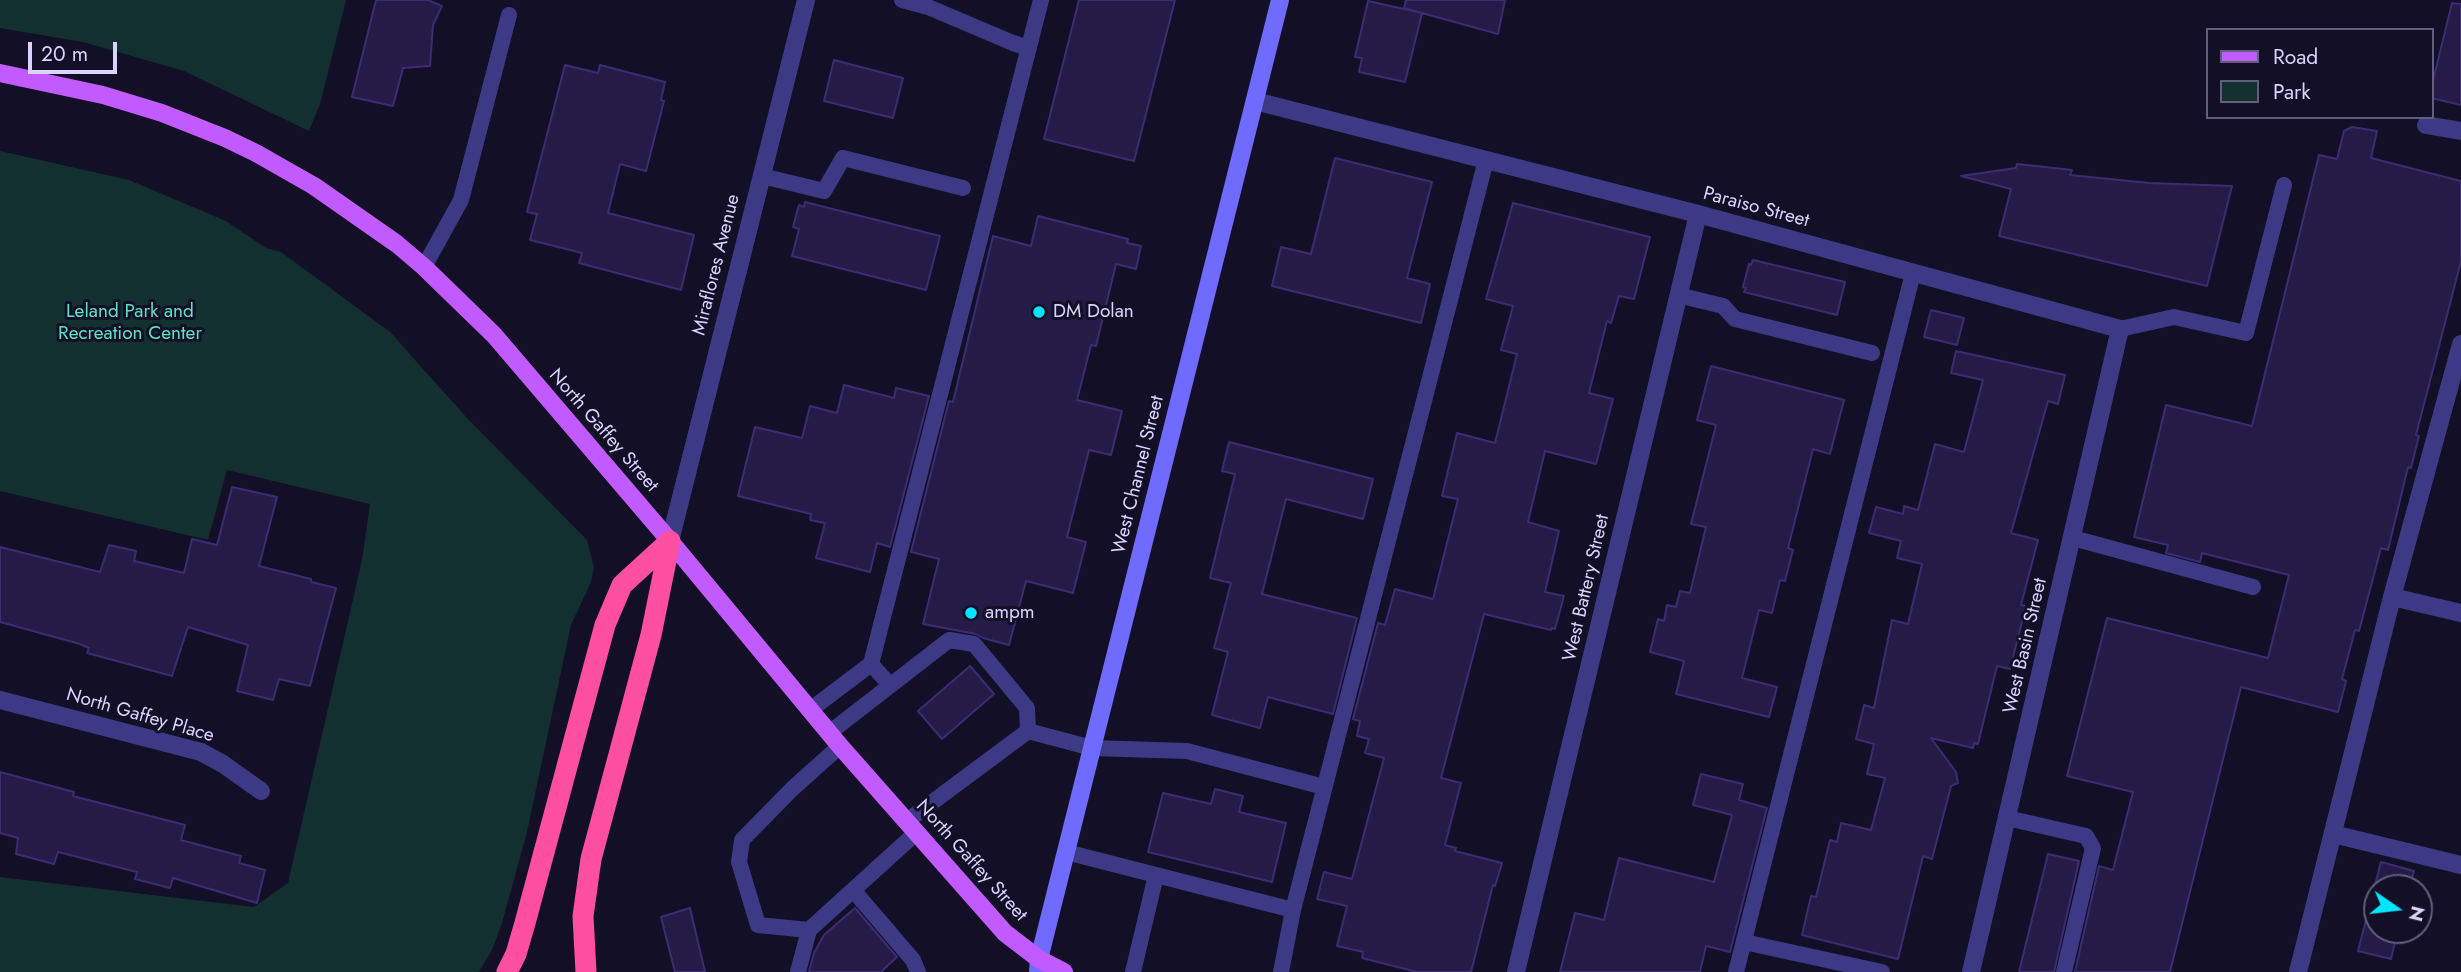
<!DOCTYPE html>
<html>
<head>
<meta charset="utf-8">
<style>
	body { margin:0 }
	#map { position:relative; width:2461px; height:972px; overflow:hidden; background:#130f26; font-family:Jost,sans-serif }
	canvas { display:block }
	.legend { position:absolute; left:2206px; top:28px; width:228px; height:91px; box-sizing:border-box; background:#130f26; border:2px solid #625e7d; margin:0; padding:9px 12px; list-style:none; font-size:21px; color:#d9d4ff }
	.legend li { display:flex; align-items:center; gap:14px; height:35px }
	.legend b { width:35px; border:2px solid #625e7d }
	.north { position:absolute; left:2363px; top:874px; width:70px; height:70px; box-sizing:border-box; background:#130f26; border:2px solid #625e7d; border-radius:50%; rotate:104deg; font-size:19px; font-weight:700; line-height:28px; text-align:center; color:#d9d4ff }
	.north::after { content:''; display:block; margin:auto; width:24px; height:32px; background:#00e5ff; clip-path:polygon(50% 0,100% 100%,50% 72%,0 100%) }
	.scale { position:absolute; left:28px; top:42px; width:89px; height:32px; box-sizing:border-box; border:4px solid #d9d4ff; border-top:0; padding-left:9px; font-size:21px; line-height:24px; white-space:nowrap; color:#d9d4ff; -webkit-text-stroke:5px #130f26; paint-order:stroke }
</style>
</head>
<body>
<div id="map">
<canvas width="2461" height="972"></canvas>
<ul class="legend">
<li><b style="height:9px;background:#c25bff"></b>Road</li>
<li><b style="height:19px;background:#12302f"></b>Park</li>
</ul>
<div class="north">N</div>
<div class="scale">20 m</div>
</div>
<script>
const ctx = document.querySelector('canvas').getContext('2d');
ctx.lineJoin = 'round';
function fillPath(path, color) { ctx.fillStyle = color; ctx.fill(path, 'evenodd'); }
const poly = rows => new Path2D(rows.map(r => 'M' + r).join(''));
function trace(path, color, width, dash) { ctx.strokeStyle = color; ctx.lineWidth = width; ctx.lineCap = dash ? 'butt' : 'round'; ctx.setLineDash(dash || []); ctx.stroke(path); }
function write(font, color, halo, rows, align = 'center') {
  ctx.font = font + ' Jost,sans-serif'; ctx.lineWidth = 6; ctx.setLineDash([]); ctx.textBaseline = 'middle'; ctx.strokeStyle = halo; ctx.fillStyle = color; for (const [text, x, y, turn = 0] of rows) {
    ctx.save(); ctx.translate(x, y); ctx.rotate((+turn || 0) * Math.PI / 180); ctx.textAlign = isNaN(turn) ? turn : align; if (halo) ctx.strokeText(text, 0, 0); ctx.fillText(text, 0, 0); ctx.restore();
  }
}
fillPath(poly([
	[0,0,346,0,320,104,309,131,184,71,83,42,0,28],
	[0,151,129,180,226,221,266,248,281,252,390,332,467,418,587,540,594,568,591,582,571,625,527,832,502,923,492,950,479,972,0,972,0,877,254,907,288,883,362,560,370,504,227,470,208,540,0,491]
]), '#12302f');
const building = poly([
	[376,0,428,0,442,6,433,25,430,66,403,68,393,106,352,97,376,0],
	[1079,0,1175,0,1134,161,1044,139,1079,0],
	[1406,0,1505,0,1498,34,1404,8,1406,0],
	[1368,1,1422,13,1405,82,1359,72,1362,58,1355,57,1368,1],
	[2452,3,2461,4,2461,105,2431,98,2431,89,2452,3],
	[834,60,903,78,893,118,824,101,834,60],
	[565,65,598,73,600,65,665,82,661,100,664,101,646,171,620,164,608,213,694,235,681,290,579,263,582,253,530,240,537,214,527,212,565,65],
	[2352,127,2377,131,2371,158,2461,181,2461,261,2416,435,2419,436,2411,468,2408,467,2388,550,2381,548,2359,631,2355,630,2342,679,2346,681,2338,712,2241,687,2170,972,2075,972,2099,866,2113,870,2133,792,2067,776,2107,618,2268,658,2289,575,2202,553,2200,562,2166,553,2168,545,2134,537,2166,405,2252,426,2319,155,2337,159,2344,131,2352,127],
	[1335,158,1432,182,1407,278,1430,284,1421,323,1272,286,1281,247,1311,254,1335,158],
	[2017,164,2072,170,2070,175,2149,183,2232,186,2207,286,1999,236,2011,189,1961,176,2016,168,2017,164],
	[805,202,940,236,926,290,792,256,799,229,793,227,799,205,804,207,805,202],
	[1513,203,1650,237,1634,299,1619,296,1611,323,1607,321,1589,393,1613,399,1596,464,1545,451,1528,522,1559,531,1545,592,1564,596,1555,629,1552,628,1551,630,1484,614,1441,778,1461,783,1445,845,1456,848,1455,851,1502,863,1495,886,1493,885,1471,972,1417,972,1362,958,1363,952,1337,946,1347,906,1317,899,1324,872,1352,879,1384,758,1365,753,1369,739,1357,736,1360,721,1353,719,1378,623,1385,625,1395,589,1433,599,1458,499,1442,496,1457,433,1495,443,1517,354,1501,350,1513,306,1486,299,1513,203],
	[1038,216,1128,239,1127,243,1141,246,1136,269,1116,264,1096,346,1091,345,1077,400,1122,411,1111,455,1089,450,1067,537,1086,542,1073,593,1026,581,1009,645,983,638,976,634,923,624,939,559,911,552,949,401,953,402,993,236,1031,246,1038,216],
	[1753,260,1845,282,1837,315,1744,292,1746,288,1743,287,1749,264,1751,265,1753,260],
	[1931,310,1964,318,1957,345,1924,337,1931,310],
	[1956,351,2065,375,2058,404,2048,401,2011,533,2038,540,2021,605,2026,606,2010,669,1997,666,1978,744,1974,743,1973,748,1931,738,1956,772,1958,783,1951,786,1932,859,1923,856,1898,959,1802,935,1811,896,1816,897,1830,840,1837,842,1841,823,1871,830,1885,778,1867,774,1874,744,1856,739,1864,705,1874,708,1892,620,1908,624,1922,564,1897,558,1901,541,1869,533,1876,507,1903,514,1904,506,1918,510,1935,444,1964,452,1983,380,1951,373,1956,351],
	[1711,366,1844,400,1830,454,1813,449,1788,548,1793,550,1785,581,1780,580,1772,613,1759,610,1742,678,1777,687,1769,717,1676,694,1684,661,1650,652,1658,619,1664,621,1667,605,1676,607,1680,591,1690,593,1706,527,1691,524,1716,425,1697,420,1711,366],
	[844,385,894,398,896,388,929,396,890,547,877,543,870,572,816,558,825,523,810,520,811,514,738,496,755,427,802,438,810,406,837,413,844,385],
	[1229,442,1373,479,1363,519,1286,499,1262,594,1357,618,1333,714,1268,697,1260,728,1212,715,1228,652,1214,648,1231,583,1210,578,1235,474,1222,471,1229,442],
	[232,487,277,497,259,566,311,579,311,582,336,588,310,686,279,679,273,700,237,691,248,645,188,627,172,676,87,653,89,648,80,644,0,622,0,547,100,572,109,545,136,551,134,561,184,573,192,539,217,545,232,487],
	[970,666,994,694,942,739,918,711,970,666],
	[0,772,74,792,73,796,185,825,181,840,241,856,239,863,265,870,257,903,173,878,170,888,135,879,137,872,58,852,54,864,16,854,18,838,0,833,0,772],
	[1701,774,1743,784,1739,800,1767,808,1730,952,1706,946,1700,972,1560,972,1575,913,1604,920,1619,858,1714,882,1732,815,1693,805,1701,774],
	[1215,789,1243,796,1239,812,1286,823,1272,882,1148,852,1163,793,1211,804,1215,789],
	[2048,854,2079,861,2054,972,2019,972,2048,854],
	[2381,862,2414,871,2409,888,2377,888,2377,930,2398,930,2391,959,2358,951,2381,862],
	[690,908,705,972,675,972,661,917,690,908],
	[855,908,897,957,881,972,809,972,814,953,824,935,855,908]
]);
fillPath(building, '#241b47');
trace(building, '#3b2d73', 2);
trace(poly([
	[902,0,928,7,1013,43,1029,48],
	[762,176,824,191,843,158,963,188],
	[424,267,461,200,509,15],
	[1678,295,1723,306,1735,319,1872,353],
	[2120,329,2174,317,2246,333,2284,185],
	[2073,538,2253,587],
	[890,685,871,664,1041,0],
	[810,710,871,664],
	[1028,731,1092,748,1187,751,1324,787],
	[829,733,949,640,974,644,1027,708,1028,731,907,821],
	[2007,818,2086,836,2093,848,2064,972],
	[1066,852,1293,910],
	[853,890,913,960,918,972],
	[809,930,758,925,739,862,742,840,792,789,840,746],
	[1744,942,1882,972],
	[798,972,809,930,917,832],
	[1133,972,1156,875],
	[1281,972,1293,910,1486,160],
	[1736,972,1913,273]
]), '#3d3a85', 16);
trace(poly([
	[1255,101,1698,214,2120,329,1971,972],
	[2426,125,2461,131],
	[670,541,806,0],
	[2392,597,2461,613],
	[0,700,201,752,223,764,261,791],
	[2333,834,2461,865],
	[1516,972,1698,214],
	[2298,972,2392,597,2461,344]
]), '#3d3a85', 18);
trace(poly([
	[1038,972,1039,959,1280,0]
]), '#6f6bff', 18);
trace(poly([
	[0,73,103,95,162,113,225,138,256,153,314,186,397,244,424,267,494,335,670,541,840,746,1005,933,1039,959,1064,972]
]), '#c25bff', 18);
trace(poly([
	[507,972,516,954,525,923,605,625,622,585,670,541],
	[586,972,583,916,591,859,651,635,670,541]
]), '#ff4fa3', 21);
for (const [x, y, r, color] of [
	[1039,312,7,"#00e5ff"],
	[971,613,7,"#00e5ff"]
]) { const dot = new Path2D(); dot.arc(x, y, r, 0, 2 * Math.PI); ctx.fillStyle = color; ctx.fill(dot); trace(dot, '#130f26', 2.5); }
write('19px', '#d9d4ff', '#130f26', [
	["Paraiso Street",1756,208,15],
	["Miraflores Avenue",717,265,-76],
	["North Gaffey Street",603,431,49],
	["West Channel Street",1139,475,-76],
	["West Battery Street",1587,588,-77],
	["West Basin Street",2026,646,-77],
	["North Gaffey Place",140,716,16],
	["North Gaffey Street",971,861,48]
]);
write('19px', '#5fe0c0', '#130f26', [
	["Leland Park and",130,312],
	["Recreation Center",130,334]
]);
write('19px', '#d9d4ff', '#130f26', [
	["DM Dolan",1053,312],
	["ampm",985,613]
], 'left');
</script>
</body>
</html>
